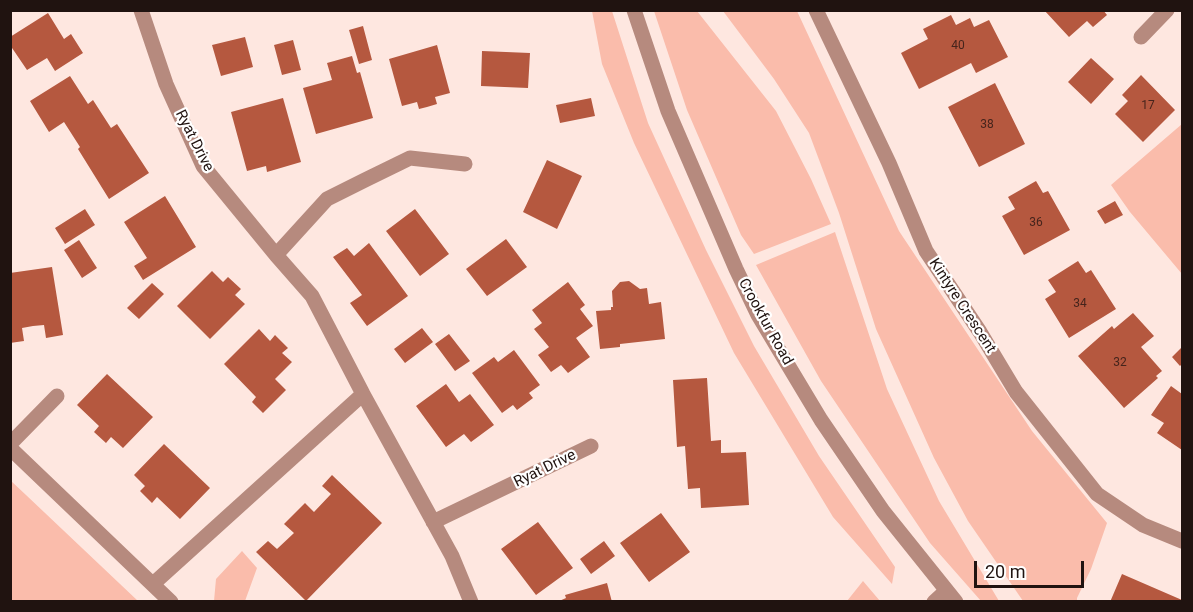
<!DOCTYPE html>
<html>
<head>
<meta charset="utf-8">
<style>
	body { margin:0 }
	#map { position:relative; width:1193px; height:612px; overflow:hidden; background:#fee7e0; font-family:Roboto,sans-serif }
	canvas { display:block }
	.frame { position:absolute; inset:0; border:12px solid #201310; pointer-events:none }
	.scale { position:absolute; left:974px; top:561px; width:110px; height:27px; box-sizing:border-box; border:3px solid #201310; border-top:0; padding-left:8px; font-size:18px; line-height:21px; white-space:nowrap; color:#201310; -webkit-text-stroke:4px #fff; paint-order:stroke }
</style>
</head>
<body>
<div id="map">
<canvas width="1193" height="612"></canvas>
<div class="frame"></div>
<div class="scale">20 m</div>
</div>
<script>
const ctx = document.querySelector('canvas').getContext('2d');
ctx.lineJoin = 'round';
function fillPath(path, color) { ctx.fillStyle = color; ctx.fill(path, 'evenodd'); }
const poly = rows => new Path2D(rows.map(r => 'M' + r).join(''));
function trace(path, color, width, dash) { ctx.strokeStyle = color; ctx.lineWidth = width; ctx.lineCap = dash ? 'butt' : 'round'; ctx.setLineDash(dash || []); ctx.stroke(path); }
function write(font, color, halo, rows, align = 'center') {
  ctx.font = font + ' Roboto,sans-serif'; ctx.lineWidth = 4.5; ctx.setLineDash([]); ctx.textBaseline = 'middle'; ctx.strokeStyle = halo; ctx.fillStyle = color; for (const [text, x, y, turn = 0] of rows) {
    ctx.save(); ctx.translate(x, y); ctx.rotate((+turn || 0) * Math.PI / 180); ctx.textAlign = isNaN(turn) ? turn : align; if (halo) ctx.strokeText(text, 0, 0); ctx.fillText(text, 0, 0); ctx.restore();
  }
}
fillPath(poly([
	[592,11,612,11,648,123,706,250,754,346,819,456,895,567,892,584,833,517,734,353,634,143,602,64],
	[654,11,697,11,776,111,811,179,831,224,754,254,741,235,687,110],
	[723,11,797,11,899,231,1032,431,1107,523,1091,569,1077,598,1077,601,1023,601,968,521,934,458,876,329,839,213,809,133,774,79],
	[1182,124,1182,274,1130,212,1111,185],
	[835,232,887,389,939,501,999,601,981,601,930,543,821,381,756,265],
	[10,480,26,495,138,601,11,601],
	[242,551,257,568,245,601,214,601,216,579],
	[863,581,880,601,847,601]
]), '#fabcab');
fillPath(poly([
	[1044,10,1103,10,1107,15,1093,27,1087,21,1069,37],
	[48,13,64,39,71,34,83,53,55,71,47,58,27,70,10,45,10,37],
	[951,15,956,25,970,18,974,27,989,20,1008,57,976,73,971,63,919,89,901,53,928,39,923,29],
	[363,26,372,60,359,64,349,30],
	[245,37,253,67,221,76,212,45],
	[293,40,301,70,282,75,274,45],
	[437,45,450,93,435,97,437,104,427,107,419,109,417,102,402,106,389,59],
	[482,51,530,53,528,88,481,86],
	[352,56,357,73,360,72,373,118,316,134,303,88,332,80,327,63],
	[1091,58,1114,79,1091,104,1068,82],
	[1141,75,1175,110,1143,142,1115,114,1128,101,1122,95],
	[70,76,88,104,93,100,111,128,117,124,149,173,109,199,78,149,80,147,64,122,49,132,30,101],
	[995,83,1025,144,979,167,948,107],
	[283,98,301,162,267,172,266,166,247,171,231,112],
	[591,98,595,116,560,123,556,105],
	[547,160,582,176,557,229,523,212],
	[1036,181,1043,193,1048,191,1070,230,1024,255,1002,216,1015,209,1008,197],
	[165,196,196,247,143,280,134,266,147,258,124,222],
	[1115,201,1123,215,1105,224,1097,211],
	[85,209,95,225,65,244,55,228],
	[415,209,449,254,420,276,386,231],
	[506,239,527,267,487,296,466,269],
	[79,240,97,268,82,278,64,250],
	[369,243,408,296,367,326,350,303,362,295,333,257,347,248,354,256],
	[1078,261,1086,273,1091,270,1116,309,1069,338,1045,299,1056,292,1048,280],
	[52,267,63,335,46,338,44,325,33,326,22,328,24,341,10,343,10,273],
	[212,271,223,282,228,277,241,289,235,295,245,304,210,339,177,306],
	[629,281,640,289,647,288,649,304,661,302,665,339,620,344,620,347,600,349,596,311,611,310,611,307,613,307,612,291,620,282],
	[568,282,585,305,580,309,593,326,576,338,590,357,568,373,561,365,551,372,538,355,549,347,534,329,542,323,532,310],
	[152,283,164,294,139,319,127,308],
	[1133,313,1154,336,1141,347,1162,371,1156,376,1158,378,1124,408,1078,356,1112,326,1114,329],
	[422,328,433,342,405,363,394,349],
	[259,329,270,341,275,335,288,348,282,353,292,362,275,379,286,390,263,413,252,402,256,397,224,364],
	[449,334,470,361,455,371,435,344],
	[1181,348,1182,364,1180,366,1172,357],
	[514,350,540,385,529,393,533,398,517,410,513,405,502,413,472,373,494,357,498,362],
	[107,374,153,417,123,448,111,437,106,443,94,432,99,426,77,405],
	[707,378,711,441,721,440,721,453,746,452,749,505,701,508,700,488,688,489,685,446,677,447,673,380],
	[446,384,459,402,470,394,494,425,471,442,464,434,446,447,416,406],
	[1171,386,1182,394,1182,450,1157,433,1164,423,1151,415],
	[164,444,210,488,180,519,157,497,152,503,140,491,145,486,134,475],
	[332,475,382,523,306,601,256,552,268,541,277,549,294,533,284,524,305,503,314,512,331,494,322,486],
	[661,513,690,552,649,582,620,543],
	[538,522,573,568,536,595,501,549],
	[604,541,615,556,591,574,580,559],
	[1122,574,1182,600,1182,602,1110,602],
	[607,583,612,602,557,602,566,598,565,595]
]), '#b5583f');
trace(poly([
	[141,10,166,84,203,166,276,255,312,296,363,394,452,556,471,602],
	[816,10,889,163,926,251,980,332,1016,392,1097,494,1143,525,1182,541],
	[1141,37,1167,10],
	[276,255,327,199,365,180,410,158,465,164],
	[10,444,57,396],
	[10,448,171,602],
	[433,522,591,446],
	[153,584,363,394],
	[934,602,946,591]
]), '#b68a7e', 15);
trace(poly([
	[634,10,668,111,736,269,758,315,821,420,883,511,956,602]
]), '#b68a7e', 15);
write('12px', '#45241c', null, [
	["40",958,46],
	["17",1148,106],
	["38",987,125],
	["36",1036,223],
	["34",1080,304],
	["32",1120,363]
]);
write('15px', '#201310', '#fff', [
	["Ryat Drive",194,141,63],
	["Kintyre Crescent",962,306,57],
	["Crookfur Road",765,322,61],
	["Ryat Drive",545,469,-26]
]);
</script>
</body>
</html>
